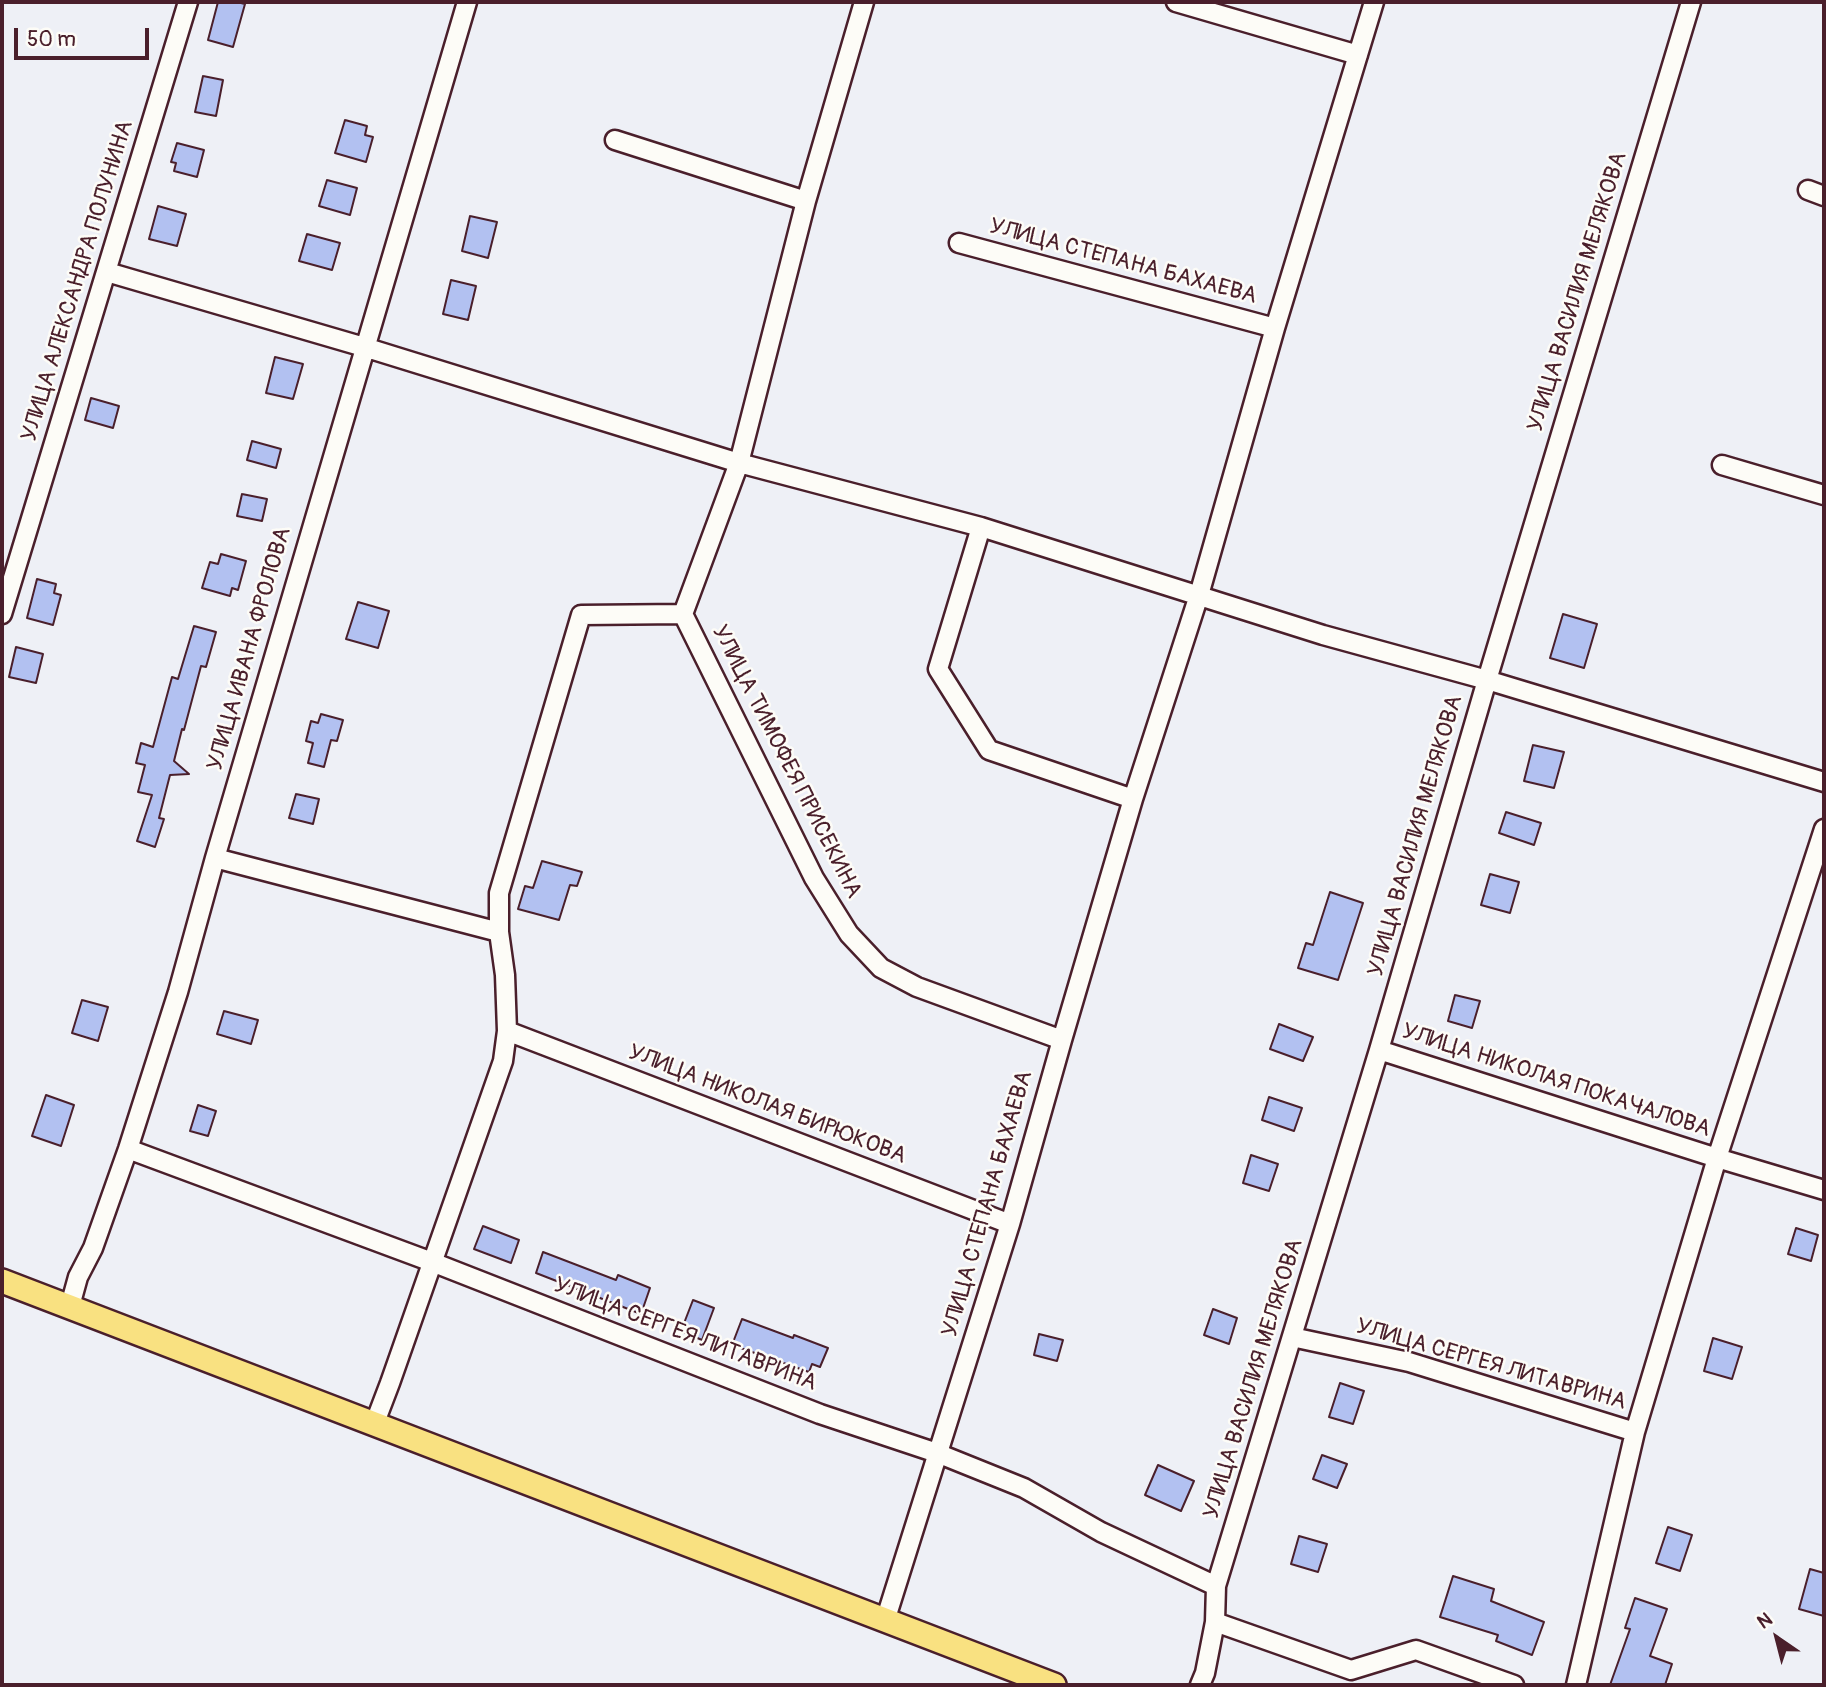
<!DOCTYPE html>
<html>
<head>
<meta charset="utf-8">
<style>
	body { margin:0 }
	#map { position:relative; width:1826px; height:1687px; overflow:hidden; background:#eef0f6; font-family:Pangolin,sans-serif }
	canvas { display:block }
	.frame { position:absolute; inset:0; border:4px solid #4a1f2b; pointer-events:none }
	.north { position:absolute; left:1742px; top:1603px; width:70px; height:70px; -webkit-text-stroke:5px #fdfcf7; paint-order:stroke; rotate:325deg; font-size:19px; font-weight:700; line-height:28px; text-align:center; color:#4a1f2b }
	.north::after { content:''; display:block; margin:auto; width:24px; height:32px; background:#4a1f2b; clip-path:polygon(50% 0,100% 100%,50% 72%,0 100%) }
	.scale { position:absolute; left:14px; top:28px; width:135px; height:32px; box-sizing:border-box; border:4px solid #4a1f2b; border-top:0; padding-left:9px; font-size:21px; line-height:24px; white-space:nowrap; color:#4a1f2b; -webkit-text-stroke:5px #fdfcf7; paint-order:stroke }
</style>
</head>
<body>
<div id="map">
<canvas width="1826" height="1687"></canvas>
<div class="frame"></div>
<div class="north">N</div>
<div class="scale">50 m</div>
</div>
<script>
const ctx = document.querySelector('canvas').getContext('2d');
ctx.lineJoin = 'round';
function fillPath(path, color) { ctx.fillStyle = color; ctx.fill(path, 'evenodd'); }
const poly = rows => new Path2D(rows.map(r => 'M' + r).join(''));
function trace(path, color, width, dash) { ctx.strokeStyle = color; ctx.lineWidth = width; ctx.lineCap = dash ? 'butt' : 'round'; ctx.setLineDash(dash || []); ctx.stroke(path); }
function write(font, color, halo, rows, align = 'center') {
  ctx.font = font + ' Pangolin,sans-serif'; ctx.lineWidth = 5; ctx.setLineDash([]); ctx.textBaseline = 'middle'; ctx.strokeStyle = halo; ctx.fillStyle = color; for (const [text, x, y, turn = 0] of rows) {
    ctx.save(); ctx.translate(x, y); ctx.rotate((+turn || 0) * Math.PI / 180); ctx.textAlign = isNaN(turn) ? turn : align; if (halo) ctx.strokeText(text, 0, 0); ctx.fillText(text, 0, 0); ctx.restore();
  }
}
const building = poly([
	[218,2,237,2,245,4,233,47,208,40,218,2],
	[203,76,223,80,216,116,195,112,203,76],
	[345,120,367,126,365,135,373,137,366,162,335,153,345,120],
	[177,143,204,150,197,177,174,171,176,163,171,162,177,143],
	[327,180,357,188,350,215,319,206,327,180],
	[158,206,186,214,177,246,149,239,158,206],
	[470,216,497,222,488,258,462,251,470,216],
	[307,234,340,243,332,270,299,261,307,234],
	[451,280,476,286,468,320,443,314,451,280],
	[275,357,303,364,293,399,266,393,275,357],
	[91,398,119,406,113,428,85,420,91,398],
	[252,441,281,449,276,468,247,460,252,441],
	[242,494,267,499,262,521,237,516,242,494],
	[221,554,246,561,238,590,232,588,230,596,202,588,210,562,218,564,221,554],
	[37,579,56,584,54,593,61,595,53,625,27,618,37,579],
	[358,602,389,611,378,648,346,639,358,602],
	[1563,614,1597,624,1584,668,1550,658,1563,614],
	[194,626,216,632,206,667,201,666,184,730,182,729,174,761,189,774,170,775,159,818,164,819,155,847,137,841,152,795,138,792,145,765,136,763,141,743,153,747,172,677,178,679,194,626],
	[16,647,43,654,36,683,9,677,16,647],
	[321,714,343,720,337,741,331,740,324,767,308,763,313,743,306,741,311,721,318,723,321,714],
	[1533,745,1564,752,1554,788,1524,781,1533,745],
	[296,794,319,799,313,824,289,818,296,794],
	[1506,812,1541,823,1534,845,1499,833,1506,812],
	[542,861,582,872,577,886,570,885,559,920,518,909,525,886,533,888,542,861],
	[1490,874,1519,882,1510,913,1481,905,1490,874],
	[1330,892,1363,903,1338,980,1298,968,1306,943,1313,945,1330,892],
	[1455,995,1480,1001,1472,1028,1448,1021,1455,995],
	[82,1000,108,1007,98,1041,72,1033,82,1000],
	[224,1011,258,1020,251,1044,217,1034,224,1011],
	[1279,1024,1313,1037,1303,1061,1270,1049,1279,1024],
	[46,1095,74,1105,61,1146,32,1136,46,1095],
	[1269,1097,1302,1108,1294,1131,1262,1120,1269,1097],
	[198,1105,216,1111,208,1136,190,1131,198,1105],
	[1251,1155,1278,1164,1269,1191,1243,1183,1251,1155],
	[483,1226,519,1240,511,1263,474,1249,483,1226],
	[1796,1228,1818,1235,1811,1261,1788,1254,1796,1228],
	[543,1252,616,1280,618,1275,650,1288,641,1314,536,1273,543,1252],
	[693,1300,714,1308,702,1340,681,1331,693,1300],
	[1213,1309,1237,1318,1229,1344,1204,1335,1213,1309],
	[742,1319,793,1338,794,1335,828,1348,820,1367,812,1364,809,1372,732,1345,742,1319],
	[1039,1334,1063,1340,1057,1361,1034,1355,1039,1334],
	[1713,1338,1742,1347,1732,1379,1704,1371,1713,1338],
	[1340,1383,1364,1391,1353,1424,1329,1417,1340,1383],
	[1322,1455,1347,1464,1337,1488,1313,1479,1322,1455],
	[1158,1465,1194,1481,1181,1511,1145,1495,1158,1465],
	[1668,1527,1692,1535,1680,1571,1656,1563,1668,1527],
	[1299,1536,1327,1544,1318,1572,1291,1564,1299,1536],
	[1810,1569,1824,1573,1824,1616,1799,1609,1810,1569],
	[1453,1576,1494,1589,1491,1601,1544,1622,1532,1655,1496,1641,1498,1635,1440,1617,1453,1576],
	[1635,1598,1667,1609,1650,1656,1672,1664,1665,1685,1610,1685,1630,1629,1625,1628,1635,1598]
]);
fillPath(building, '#b2c1f1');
trace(building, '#4a1f2b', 2);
const minor = poly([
	[864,2,806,201,739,463,683,614,814,878,849,934,881,968,917,987,1062,1040],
	[1176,2,1358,55],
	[615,140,806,201],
	[1808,190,1824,196],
	[959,243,1275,328],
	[107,272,364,347,739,463,981,527,1323,635,1487,680,1824,782],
	[1722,465,1824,495],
	[981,527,938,669,989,750,1133,799],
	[2,614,188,2],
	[215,858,499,932],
	[507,1031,1010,1224],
	[1379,1050,1717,1158,1824,1190],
	[128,1149,432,1262,820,1414,937,1453,1024,1488,1101,1532,1216,1586],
	[70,1306,78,1277,93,1248,128,1149,178,992,215,858,467,2],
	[1292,1337,1409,1362,1635,1432],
	[374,1425,390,1383,503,1061,507,1031,505,975,499,932,499,893,581,615,683,614],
	[885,1621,1010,1224,1062,1040,1133,799,1199,595,1275,328,1374,2],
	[1215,1622,1351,1670,1416,1650,1514,1685],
	[1200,1685,1205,1673,1215,1622,1216,1586,1379,1050,1487,680,1691,2],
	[1576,1685,1635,1432,1717,1158,1824,829]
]);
const major = poly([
	[2,1281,1054,1685]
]);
trace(minor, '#4a1f2b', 23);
trace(major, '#4a1f2b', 28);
trace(minor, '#fdfcf7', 18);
trace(major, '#f9e181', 23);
write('23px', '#4a1f2b', '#fdfcf7', [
	["УЛИЦА СТЕПАНА БАХАЕВА",1123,262,15],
	["УЛИЦА АЛЕКСАНДРА ПОЛУНИНА",78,281,-73],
	["УЛИЦА ВАСИЛИЯ МЕЛЯКОВА",1578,292,-73],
	["УЛИЦА ИВАНА ФРОЛОВА",250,649,-74],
	["УЛИЦА ТИМОФЕЯ ПРИСЕКИНА",786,762,63],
	["УЛИЦА ВАСИЛИЯ МЕЛЯКОВА",1416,836,-74],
	["УЛИЦА НИКОЛАЯ ПОКАЧАЛОВА",1556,1081,18],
	["УЛИЦА НИКОЛАЯ БИРЮКОВА",767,1105,21],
	["УЛИЦА СТЕПАНА БАХАЕВА",988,1204,-74],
	["УЛИЦА СЕРГЕЯ ЛИТАВРИНА",685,1335,21],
	["УЛИЦА СЕРГЕЯ ЛИТАВРИНА",1491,1365,16],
	["УЛИЦА ВАСИЛИЯ МЕЛЯКОВА",1254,1379,-73]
]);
</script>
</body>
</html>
